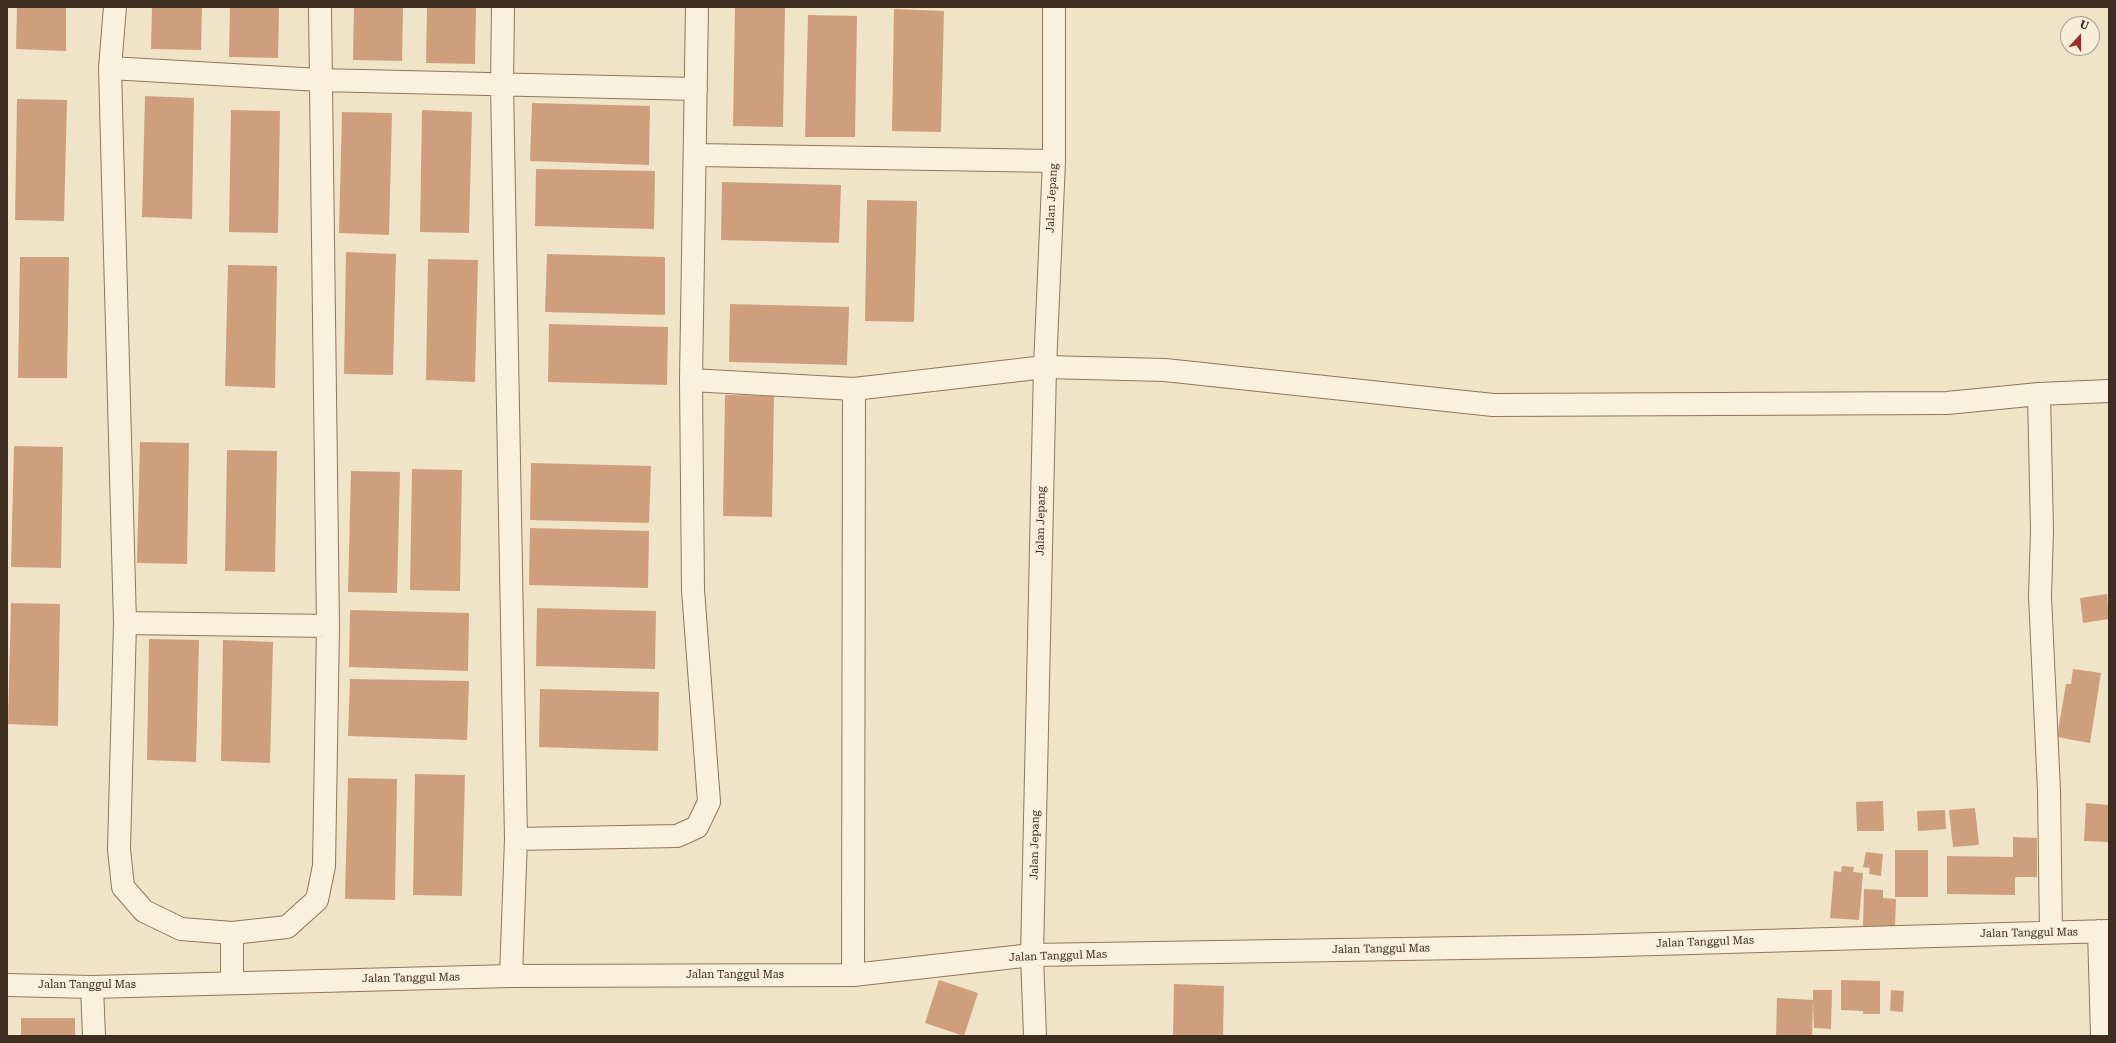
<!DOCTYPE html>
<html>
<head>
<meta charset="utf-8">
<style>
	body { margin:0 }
	#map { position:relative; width:2116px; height:1043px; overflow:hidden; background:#f0e4c8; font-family:"Roboto Serif",serif }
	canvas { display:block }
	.frame { position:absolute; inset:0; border:8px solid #3d2e20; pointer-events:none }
	.north { position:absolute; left:2060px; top:16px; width:40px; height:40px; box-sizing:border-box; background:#f7eed8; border:1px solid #ada18e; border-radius:50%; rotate:21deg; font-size:11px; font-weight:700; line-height:16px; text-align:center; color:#3d2e20 }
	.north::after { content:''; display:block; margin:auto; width:14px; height:18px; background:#9e2a2b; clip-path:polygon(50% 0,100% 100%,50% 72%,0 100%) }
</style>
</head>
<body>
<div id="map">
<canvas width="2116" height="1043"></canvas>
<div class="frame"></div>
<div class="north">U</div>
</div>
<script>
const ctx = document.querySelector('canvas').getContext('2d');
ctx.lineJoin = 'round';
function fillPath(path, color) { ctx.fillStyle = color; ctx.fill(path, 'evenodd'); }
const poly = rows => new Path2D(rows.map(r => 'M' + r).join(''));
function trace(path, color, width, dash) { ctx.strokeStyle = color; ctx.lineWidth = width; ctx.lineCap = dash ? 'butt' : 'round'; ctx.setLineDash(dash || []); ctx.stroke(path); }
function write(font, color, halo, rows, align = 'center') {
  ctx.font = font + ' "Roboto Serif",serif'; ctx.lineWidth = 3; ctx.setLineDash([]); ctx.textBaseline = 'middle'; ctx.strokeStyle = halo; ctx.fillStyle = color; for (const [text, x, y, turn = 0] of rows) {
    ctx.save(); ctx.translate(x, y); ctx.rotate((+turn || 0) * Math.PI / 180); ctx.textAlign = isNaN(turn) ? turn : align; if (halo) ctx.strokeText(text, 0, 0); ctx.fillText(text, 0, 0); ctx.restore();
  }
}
fillPath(poly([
	[17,7,66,7,66,51,16,49],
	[152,7,202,7,201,50,151,49],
	[230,7,279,7,278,58,229,57],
	[354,7,403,7,402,61,353,60],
	[427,7,476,7,475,64,426,63],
	[735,7,785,7,783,127,733,126],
	[894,9,944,11,941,132,892,131],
	[808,15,857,16,855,137,805,137],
	[145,96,194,98,192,219,142,217],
	[17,99,67,100,64,221,15,220],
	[532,103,650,106,649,165,530,161],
	[231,110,280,111,278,233,229,232],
	[422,110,472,112,469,233,420,232],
	[342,112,392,113,389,235,339,233],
	[536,169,655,171,654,229,535,226],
	[722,182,841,185,839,243,721,240],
	[867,200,917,201,914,322,865,321],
	[346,252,396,254,393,375,344,374],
	[547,254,665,257,665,315,545,312],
	[20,257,69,257,67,378,18,378],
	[428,259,478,260,475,382,426,380],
	[228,265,277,266,275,388,225,386],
	[730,304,849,307,847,365,729,362],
	[549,324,668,327,667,385,548,382],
	[725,395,774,396,772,517,723,516],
	[140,442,189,443,187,564,137,563],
	[14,446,63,447,61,568,11,567],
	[227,450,277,451,275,572,225,571],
	[531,463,651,466,649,523,530,520],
	[412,469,462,470,460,591,410,590],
	[351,471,400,472,397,593,348,592],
	[530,528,649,531,648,588,529,585],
	[2107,594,2109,619,2083,623,2080,598],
	[11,603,60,604,58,726,8,724],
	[537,608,656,611,655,669,536,666],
	[350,610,469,613,468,671,349,667],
	[149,639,199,640,196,762,147,760],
	[223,640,273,642,270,763,221,761],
	[2073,669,2101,673,2090,743,2057,737,2066,684,2071,684],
	[350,679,469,681,467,740,348,736],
	[540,689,659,692,658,751,539,747],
	[415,774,465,775,462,896,413,895],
	[348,778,397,779,395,900,345,899],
	[1883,801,1884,831,1857,831,1856,802],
	[2086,803,2109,805,2109,842,2084,841],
	[1975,808,1979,845,1953,847,1949,810],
	[1945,810,1946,829,1918,831,1917,811],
	[2013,837,2037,838,2037,877,2015,877,2015,895,1947,894,1947,856,2013,857],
	[1895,850,1928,850,1928,897,1895,897],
	[1866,852,1883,854,1881,876,1869,874,1870,868,1863,867],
	[1842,866,1854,867,1853,872,1863,873,1859,920,1830,918,1834,871,1841,872],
	[1864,889,1883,890,1883,898,1896,899,1895,928,1863,927],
	[939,980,978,993,964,1036,925,1023],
	[1841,980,1880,981,1880,1014,1863,1014,1863,1011,1841,1010],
	[1174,984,1224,986,1223,1036,1173,1036],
	[1813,990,1832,990,1831,1029,1814,1028,1813,1002,1812,1036,1776,1036,1777,998,1813,1000],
	[1891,990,1904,991,1903,1012,1890,1011],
	[21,1018,75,1018,75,1036,21,1036]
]), '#cf9f7d');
const minor = poly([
	[115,7,110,68,125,623,328,626],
	[503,7,502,85,516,839,511,976],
	[110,68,320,80,696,89],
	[695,155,1054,161],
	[691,380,854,389,1045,367,1165,370,1493,405,1947,403,2039,394,2109,391],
	[2039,394,2042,531,2040,596,2049,791,2051,932],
	[125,623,119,849,123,887,144,911,181,929,232,933,287,927,317,900,324,866,328,626,320,7],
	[516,839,677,836,697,827,709,802,693,590,691,380,697,7],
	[2099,931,2102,1036],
	[853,975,854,389],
	[232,982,232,933],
	[92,987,94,1036],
	[1035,1036,1032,955,1587,946,2109,931]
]);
const tertiary = poly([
	[7,985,92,987,511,976,853,975,1032,955,1045,367,1054,161,1054,7]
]);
trace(minor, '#8d765c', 24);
trace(tertiary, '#8d765c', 24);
trace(minor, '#faf1dc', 22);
trace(tertiary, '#faf1dc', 22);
write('11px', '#3d2e20', '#f7eed8', [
	["Jalan Jepang",1052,198,-87],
	["Jalan Jepang",1041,521,-89],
	["Jalan Jepang",1035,845,-89],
	["Jalan Tanggul Mas",2029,933,-1],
	["Jalan Tanggul Mas",1705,942,-2],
	["Jalan Tanggul Mas",1381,949,-1],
	["Jalan Tanggul Mas",1058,956,-2],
	["Jalan Tanggul Mas",735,975],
	["Jalan Tanggul Mas",411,978,-1],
	["Jalan Tanggul Mas",87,985]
]);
</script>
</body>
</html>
